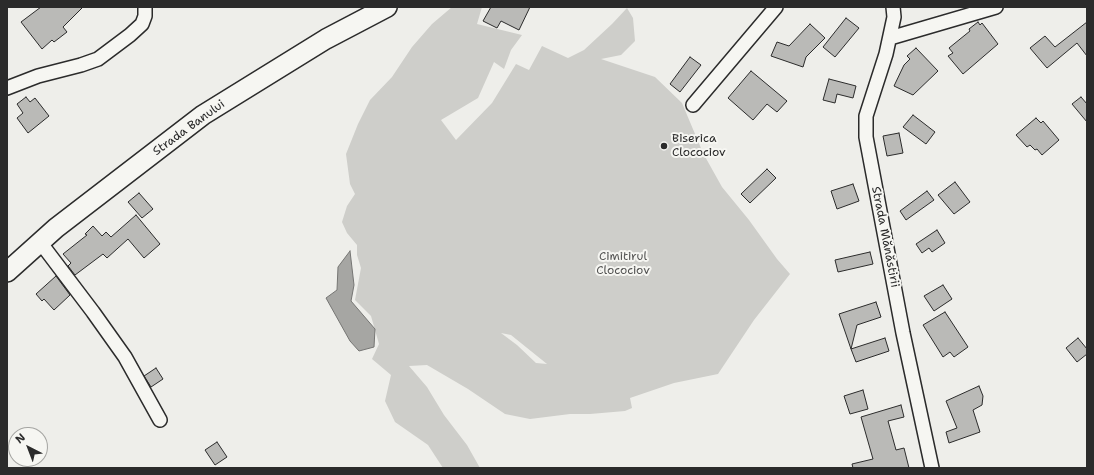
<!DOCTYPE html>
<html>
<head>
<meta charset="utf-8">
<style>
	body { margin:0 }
	#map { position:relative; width:1094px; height:475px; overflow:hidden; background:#eeeeea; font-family:"Shantell Sans",sans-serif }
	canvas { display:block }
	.frame { position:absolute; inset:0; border:8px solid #2b2b2b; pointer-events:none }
	.north { position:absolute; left:8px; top:427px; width:40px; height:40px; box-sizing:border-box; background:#f6f6f2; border:1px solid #a5a5a2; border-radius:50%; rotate:318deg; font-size:11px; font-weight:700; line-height:16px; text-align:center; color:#2b2b2b }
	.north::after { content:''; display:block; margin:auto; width:14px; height:18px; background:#2b2b2b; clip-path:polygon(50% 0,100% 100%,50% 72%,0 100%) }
</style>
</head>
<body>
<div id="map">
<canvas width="1094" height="475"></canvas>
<div class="frame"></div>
<div class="north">N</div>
</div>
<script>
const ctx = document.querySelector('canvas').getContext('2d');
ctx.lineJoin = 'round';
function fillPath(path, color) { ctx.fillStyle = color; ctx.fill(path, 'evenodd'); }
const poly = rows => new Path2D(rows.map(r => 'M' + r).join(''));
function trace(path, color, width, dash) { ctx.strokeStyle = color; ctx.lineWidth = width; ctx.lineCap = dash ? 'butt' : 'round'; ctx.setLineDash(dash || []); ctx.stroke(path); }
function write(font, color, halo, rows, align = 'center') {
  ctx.font = font + ' "Shantell Sans",sans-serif'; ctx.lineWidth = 4; ctx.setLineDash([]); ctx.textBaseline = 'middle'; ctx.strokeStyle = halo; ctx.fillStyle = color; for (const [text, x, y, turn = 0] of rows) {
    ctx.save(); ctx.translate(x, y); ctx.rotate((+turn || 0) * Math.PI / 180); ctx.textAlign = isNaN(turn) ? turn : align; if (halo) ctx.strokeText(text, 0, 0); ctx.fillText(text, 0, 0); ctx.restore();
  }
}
fillPath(poly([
	[452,7,482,7,477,24,522,35,511,50,504,69,494,62,478,98,441,120,456,140,492,103,516,64,529,70,542,46,568,58,584,50,612,24,627,8,633,18,635,41,621,55,601,59,655,77,682,103,703,153,722,187,749,220,777,259,790,274,754,320,718,374,674,383,630,398,632,408,625,411,590,414,570,414,530,419,505,414,468,389,427,365,409,366,427,387,444,415,467,445,480,468,443,468,428,445,395,422,385,401,391,375,372,359,379,344,371,316,355,300,361,268,357,255,357,245,347,233,342,222,347,206,355,194,350,184,346,154,358,124,370,100,392,77,412,47,432,24],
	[501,333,511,335,547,364,536,363,517,345]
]), '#cececa');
const water = poly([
	[350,251,354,285,351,301,375,329,374,347,359,351,350,341,326,298,337,290,338,267,350,251]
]);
fillPath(water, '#a6a6a3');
trace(water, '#757573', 1);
const building = poly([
	[41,7,83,7,63,27,67,32,54,42,52,40,42,49,21,22,41,7],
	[491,7,530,7,519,30,501,21,497,28,483,21,491,7],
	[846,18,859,28,835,57,823,47,846,18],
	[978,22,980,25,982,23,998,44,963,74,948,56,953,53,949,48,970,31,969,29,978,22],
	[1087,22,1087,56,1077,43,1047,68,1030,48,1045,36,1055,47,1087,22],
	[810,24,825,38,806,57,803,67,771,56,777,42,789,46,810,24],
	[916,48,938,71,913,95,894,86,904,65,910,59,907,56,916,48],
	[690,57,701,65,680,92,670,84,690,57],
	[751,71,787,101,777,112,767,104,753,120,728,98,751,71],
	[829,79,856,86,853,98,837,94,835,103,823,100,829,79],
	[26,97,30,102,35,98,49,116,28,133,17,118,23,113,17,104,26,97],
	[1081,97,1087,104,1087,122,1072,104,1081,97],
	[913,115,935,132,926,144,903,127,913,115],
	[1036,118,1041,123,1043,121,1059,140,1042,155,1037,149,1035,150,1030,145,1027,147,1016,135,1036,118],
	[899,133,903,153,887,156,883,136,899,133],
	[767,169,776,178,750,203,741,194,767,169],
	[955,182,970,202,954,214,938,195,955,182],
	[853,184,859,201,837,209,831,191,853,184],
	[927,191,934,200,906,220,900,211,927,191],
	[139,193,153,209,142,218,128,202,139,193],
	[136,215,160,244,144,258,128,239,107,258,103,254,75,275,68,266,71,263,63,254,87,235,85,234,93,226,102,236,106,232,111,237,136,215],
	[937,230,945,243,932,252,929,248,922,253,916,244,937,230],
	[870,252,873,264,838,272,835,260,870,252],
	[56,276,70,295,54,310,44,299,42,301,36,294,56,276],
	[943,285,952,299,934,311,924,296,943,285],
	[876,302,881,317,857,325,851,349,839,314,876,302],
	[945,312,968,347,954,357,950,352,943,357,923,325,945,312],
	[885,338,889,351,856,362,851,349,885,338],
	[1078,338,1087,349,1087,354,1077,362,1066,348,1078,338],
	[156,368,163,379,151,387,144,376,156,368],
	[979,386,983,396,982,405,973,410,980,432,949,443,946,432,957,428,946,401,979,386],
	[863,390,868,409,850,414,844,396,863,390],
	[901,405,904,417,888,421,896,450,904,448,909,468,853,468,852,464,873,459,861,417,901,405],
	[217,442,227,457,215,465,205,450,217,442]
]);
fillPath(building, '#babab7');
trace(building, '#2b2b2b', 1);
const street = poly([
	[893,7,894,17,886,54,866,116,866,137,903,333,932,468],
	[890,38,996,7],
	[7,88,38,76,81,65,98,59,130,35,142,24,145,16,145,7],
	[693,105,776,7],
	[40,242,93,312,125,357,160,420]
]);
const secondary = poly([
	[7,272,56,228,203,115,326,39,387,7]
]);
trace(street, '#2b2b2b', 16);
trace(secondary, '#2b2b2b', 22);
trace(street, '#f6f6f2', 13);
trace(secondary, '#f6f6f2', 19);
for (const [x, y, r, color] of [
	[664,146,4,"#2b2b2b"]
]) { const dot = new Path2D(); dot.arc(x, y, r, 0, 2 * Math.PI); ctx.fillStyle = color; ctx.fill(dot); trace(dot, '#f6f6f2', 1.5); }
write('12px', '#2b2b2b', '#f6f6f2', [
	["Strada Banului",189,128,-36],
	["Strada Mănăstirii",885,237,79]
]);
write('12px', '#2b2b2b', '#f6f6f2', [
	["Biserica",672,139],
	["Clocociov",672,153]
], 'left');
write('12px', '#545453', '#f6f6f2', [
	["Cimitirul",623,257],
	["Clocociov",623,271]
]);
</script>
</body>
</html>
